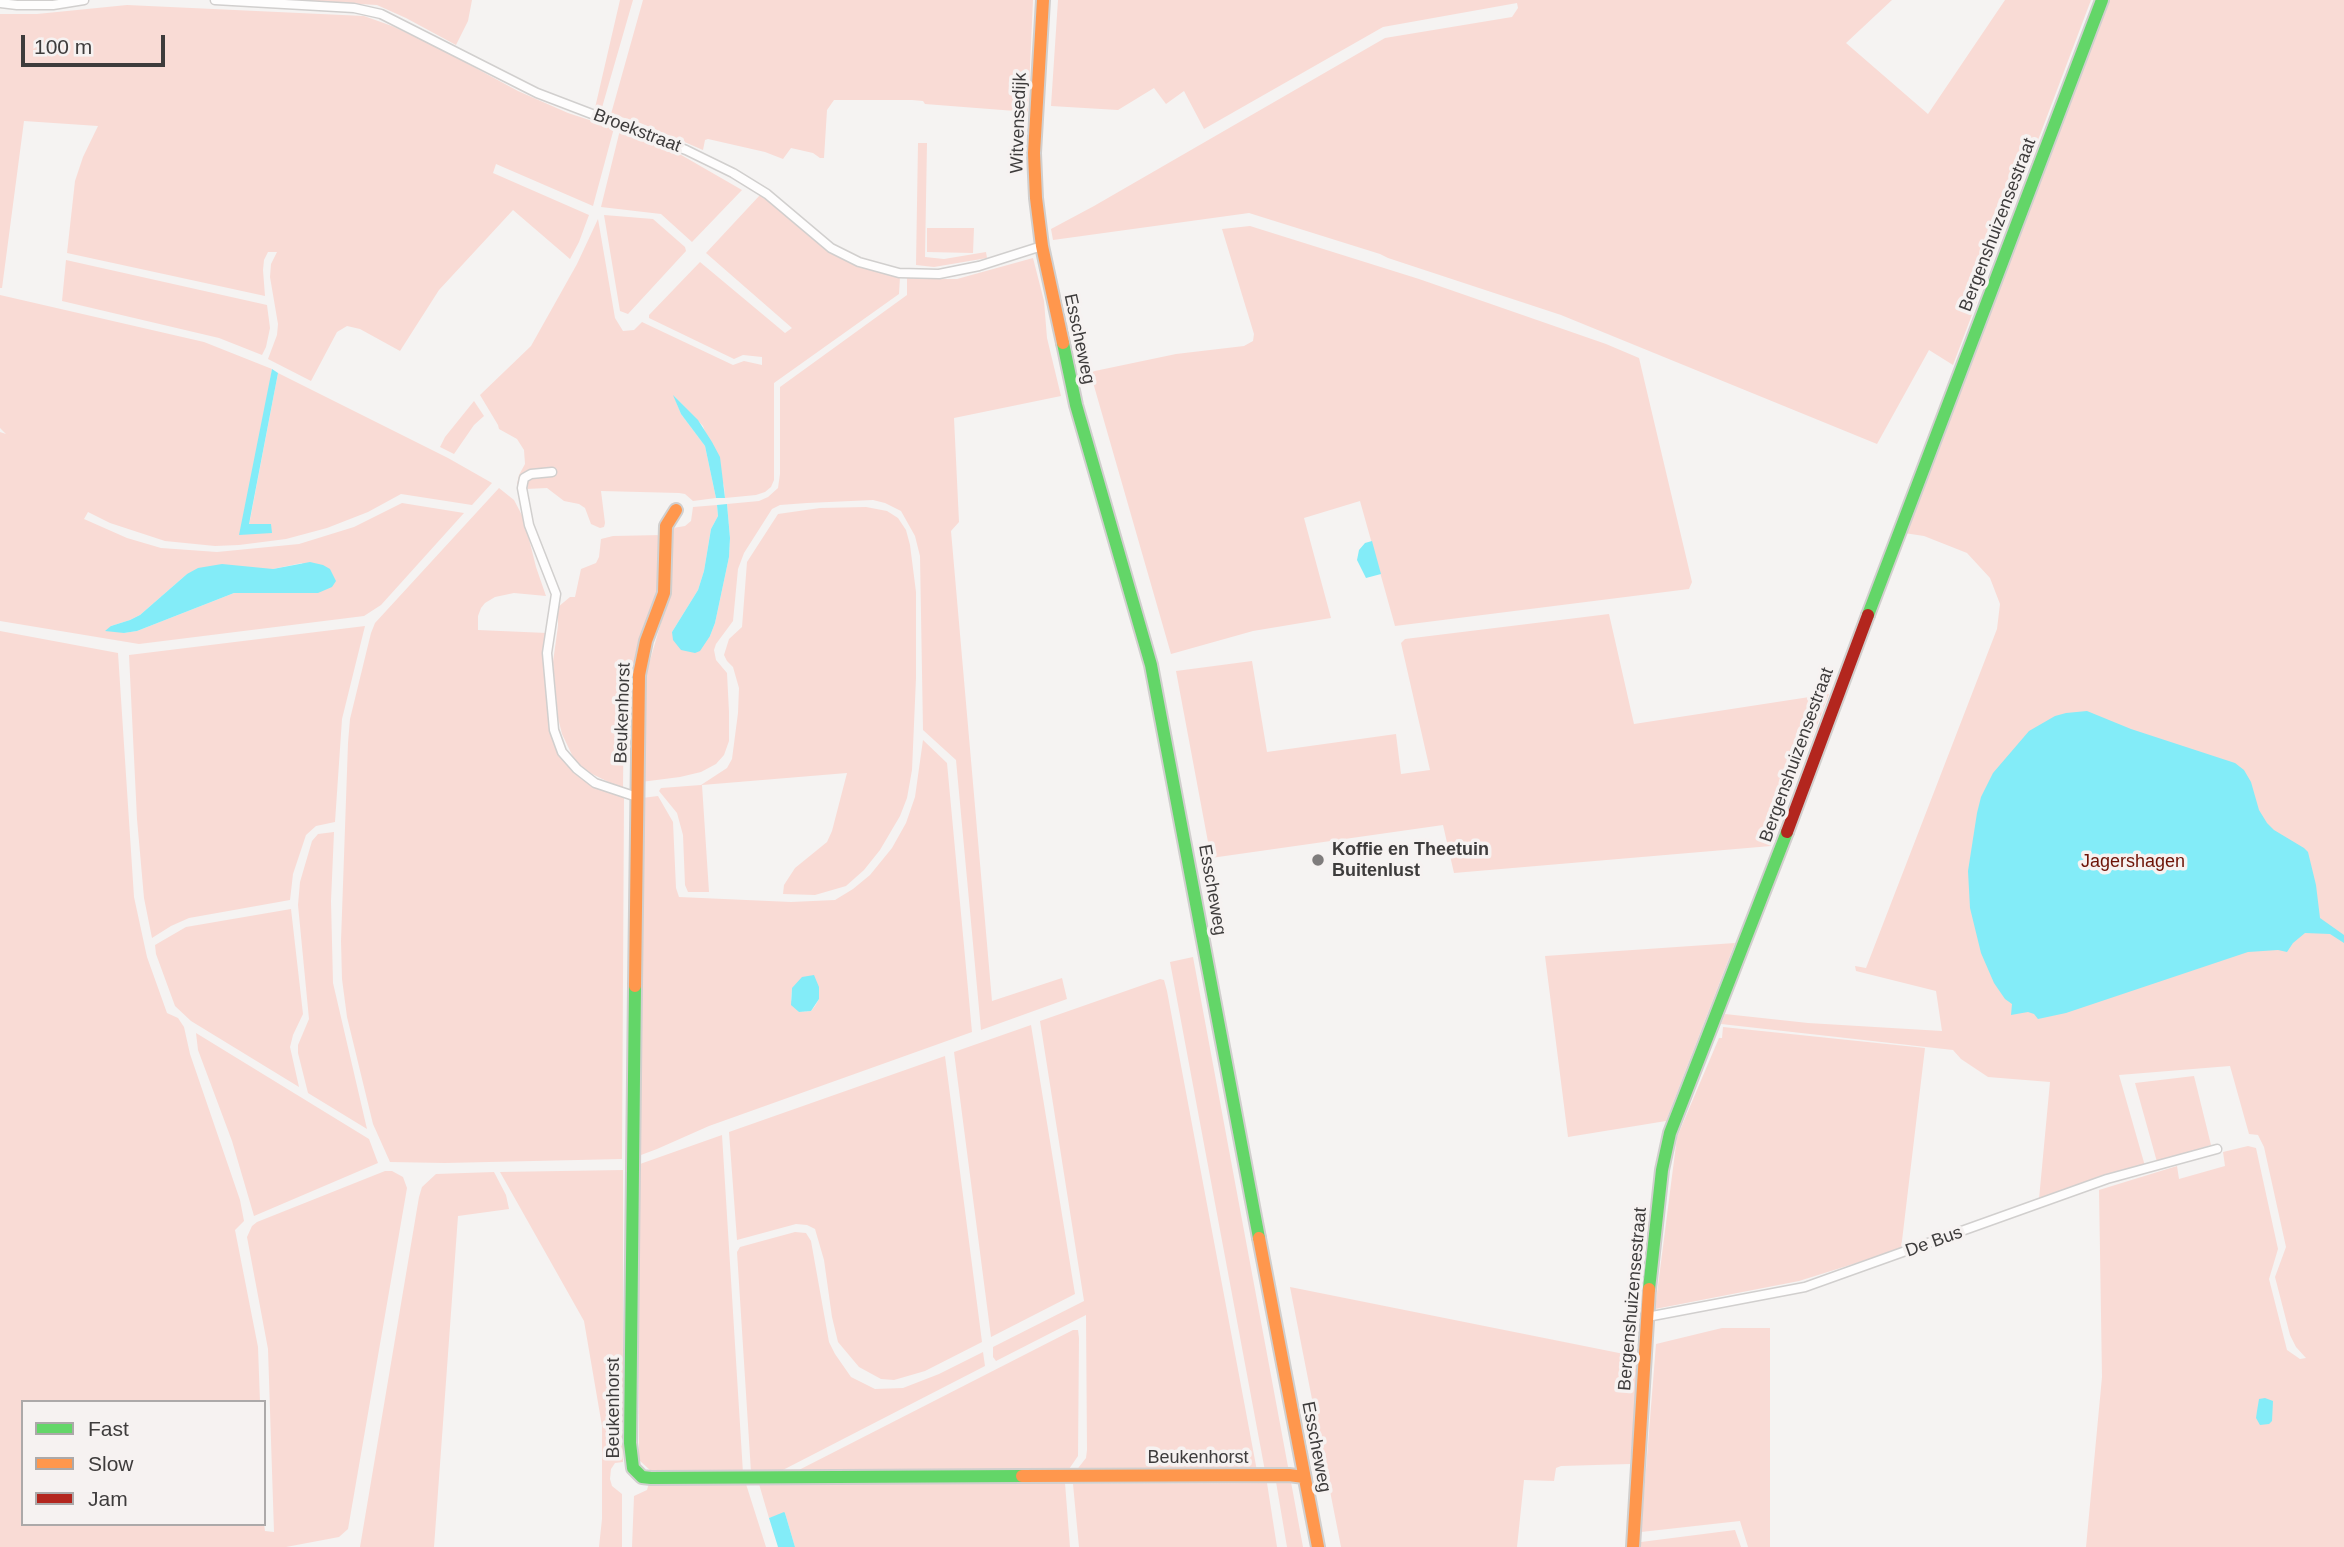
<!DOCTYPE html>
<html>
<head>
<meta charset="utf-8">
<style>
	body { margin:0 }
	#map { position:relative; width:2344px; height:1547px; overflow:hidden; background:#f5f3f2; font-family:Arial,sans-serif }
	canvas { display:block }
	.legend { position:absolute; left:21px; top:1400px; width:245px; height:126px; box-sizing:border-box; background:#f6f2f1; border:2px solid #aca9a9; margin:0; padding:9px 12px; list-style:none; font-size:21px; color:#3e3c3c }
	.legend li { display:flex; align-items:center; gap:14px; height:35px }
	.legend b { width:35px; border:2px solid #aca9a9 }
	.scale { position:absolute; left:21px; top:35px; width:144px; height:32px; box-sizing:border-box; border:4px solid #3e3c3c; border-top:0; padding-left:9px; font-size:21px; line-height:24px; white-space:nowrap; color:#3e3c3c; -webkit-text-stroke:5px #f6f2f1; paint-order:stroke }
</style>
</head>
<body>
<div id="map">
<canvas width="2344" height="1547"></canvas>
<ul class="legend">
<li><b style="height:9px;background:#63d668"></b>Fast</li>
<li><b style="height:9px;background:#ff974d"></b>Slow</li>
<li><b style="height:9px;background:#b3261e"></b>Jam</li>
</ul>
<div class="scale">100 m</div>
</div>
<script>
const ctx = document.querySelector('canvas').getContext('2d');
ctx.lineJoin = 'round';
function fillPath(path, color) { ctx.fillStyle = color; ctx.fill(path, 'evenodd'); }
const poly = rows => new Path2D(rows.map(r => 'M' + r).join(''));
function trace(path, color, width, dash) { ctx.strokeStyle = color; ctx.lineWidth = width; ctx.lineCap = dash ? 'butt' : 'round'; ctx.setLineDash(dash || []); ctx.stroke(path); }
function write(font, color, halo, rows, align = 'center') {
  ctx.font = font + ' Arial,sans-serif'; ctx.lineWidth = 7; ctx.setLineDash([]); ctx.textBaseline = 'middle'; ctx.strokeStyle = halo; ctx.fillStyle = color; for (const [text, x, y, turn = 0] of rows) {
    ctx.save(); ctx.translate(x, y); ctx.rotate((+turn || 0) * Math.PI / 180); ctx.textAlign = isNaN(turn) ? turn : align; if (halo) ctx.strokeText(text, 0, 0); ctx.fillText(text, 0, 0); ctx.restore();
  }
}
fillPath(poly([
	[290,0,472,0,468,21,456,45,406,18,377,5],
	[620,0,633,0,601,111,595,108],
	[643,0,1033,0,1028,112,925,104,923,101,912,100,834,100,827,110,824,158,820,158,813,153,791,148,783,159,765,152,708,139,705,140,703,150,638,122,611,114],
	[1058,0,1892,0,1846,43,1928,114,2005,0,2091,0,1953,365,1929,350,1877,444,1561,315,1388,258,1380,254,1249,213,1053,240,1051,229,1094,206,1385,38,1512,17,1518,8,1517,3,1383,27,1204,129,1184,91,1166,104,1154,88,1118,110,1051,106],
	[2100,0,2344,0,2344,1547,2086,1547,2102,1377,2099,1190,2177,1166,2179,1179,2225,1166,2223,1152,2248,1146,2256,1148,2278,1249,2269,1279,2287,1350,2300,1359,2306,1358,2296,1347,2290,1335,2275,1277,2286,1247,2264,1147,2258,1135,2249,1134,2230,1066,2119,1075,2145,1166,2039,1199,2050,1082,1988,1077,1961,1059,1953,1050,1721,1024,1725,1014,1808,1023,1942,1031,1936,991,1856,971,1855,966,1866,968,1997,629,2000,604,1990,578,1967,553,1924,536,1904,533],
	[127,5,364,16,392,26,435,46,518,91,568,113,614,128,593,206,496,164,493,173,589,215,579,242,570,259,513,210,439,290,400,351,360,329,347,326,337,332,311,381,268,359,277,335,278,324,270,277,271,264,277,252,268,252,264,260,263,270,265,296,67,253,75,181,83,157,98,126,24,121,2,288,0,288,0,14,37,14],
	[620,130,676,152,742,190,692,242,661,214,601,207],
	[918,143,927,143,925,257,944,259,986,252,987,258,934,267,916,265],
	[760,195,834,253,900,277,899,294,774,383,774,480,771,487,765,492,756,495,725,498,724,486,703,426,674,396,681,414,705,446,716,498,693,501,685,494,679,493,601,491,605,523,604,527,600,528,591,524,585,508,579,504,564,501,547,488,526,489,517,484,519,475,525,464,524,450,517,439,499,429,498,425,480,395,531,346,577,264,598,219,615,318,623,331,634,330,642,322,733,365,744,361,762,365,762,357,743,355,734,359,649,318,649,315,700,262,785,333,792,328,706,253],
	[604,215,653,219,685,247,686,251,628,314,620,311],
	[1250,226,1419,279,1606,344,1639,358,1692,582,1689,589,1395,626,1360,501,1304,518,1331,618,1253,631,1171,654,1090,372,1176,354,1244,346,1253,341,1254,334,1222,229],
	[927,228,974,228,973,253,927,252],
	[1033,258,1044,301,1047,338,1061,396,954,418,959,522,951,531,992,1001,1062,978,1067,999,981,1030,956,760,923,730,920,556,915,536,901,511,885,503,873,500,807,503,780,505,772,509,744,553,738,569,733,621,716,644,714,650,716,660,727,673,729,712,729,741,724,755,716,764,701,772,680,777,641,782,642,688,669,595,673,528,685,526,691,521,693,507,717,505,718,516,711,529,704,571,698,590,672,632,710,636,715,623,729,557,730,538,727,504,759,501,768,497,778,488,780,474,780,387,907,295,907,277,936,279,957,279],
	[66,260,267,305,270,328,266,347,262,355,219,338,62,301],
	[0,295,204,342,272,369,249,525,278,373,448,458,492,483,472,505,401,494,368,512,327,528,286,539,239,545,215,546,165,541,110,523,88,512,84,519,127,538,161,548,217,552,299,544,354,527,402,503,464,513,381,605,364,616,139,644,0,621,0,432,6,434,0,428],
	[302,563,318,593,234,593,137,631,124,633,111,626,130,620,140,615,187,574,273,569],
	[474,401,484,416,474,425,454,454,440,447,445,437],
	[499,488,514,500,524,519,536,567,546,596,514,593,495,597,485,603,481,608,478,616,478,630,547,633,544,661,546,688,553,738,562,756,578,775,624,798,622,1159,445,1163,390,1162,373,1124,347,1017,342,979,341,941,348,743,350,719,371,633,375,623],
	[866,507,887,511,898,518,906,530,910,545,916,592,916,678,912,770,907,798,900,816,880,850,864,870,846,886,815,895,783,894,784,885,795,868,827,842,832,831,847,773,702,785,709,892,688,892,685,885,683,835,677,813,659,791,661,788,701,785,727,768,732,759,738,713,739,688,733,667,727,661,724,655,729,639,742,627,747,562,778,514,820,508],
	[662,535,657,604,624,691,623,789,592,774,579,765,573,757,562,734,558,718,553,662,558,626,558,607,570,597,575,597,581,569,596,563,599,557,601,539,613,536],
	[1609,614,1634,724,1829,694,1771,846,1454,873,1443,825,1211,858,1176,671,1252,661,1267,752,1396,734,1401,774,1430,770,1401,643,1405,639],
	[365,626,342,719,335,822,316,826,306,835,293,874,290,900,189,918,171,926,152,938,144,898,137,819,129,655],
	[0,631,118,653,134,897,147,957,167,1013,178,1018,184,1027,190,1054,240,1200,244,1221,235,1230,258,1347,260,1402,23,1402,23,1524,264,1524,265,1531,274,1532,268,1349,247,1237,252,1226,257,1222,385,1171,392,1171,403,1177,407,1188,348,1529,339,1537,286,1547,0,1547],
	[923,740,947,763,972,1032,709,1126,657,1149,641,1155,636,1153,642,798,658,796,673,822,676,888,679,897,791,902,835,900,853,889,870,875,892,848,906,823,915,797],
	[819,987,819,999,815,1006,811,1011,799,1012,791,1000,792,988],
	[334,832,331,901,333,983,367,1129,308,1093,298,1053,298,1045,309,1019,298,905,300,882,312,841,318,834],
	[291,909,303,1014,293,1035,290,1047,299,1087,191,1021,175,1006,156,954,155,945,186,927],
	[1735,943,1666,1121,1568,1137,1545,956],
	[1193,957,1289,1472,1265,1471,1170,962],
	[1160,979,1164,980,1167,991,1257,1471,1075,1472,1086,1458,1087,1450,1086,1315,996,1361,993,1357,993,1347,1084,1301,1040,1021],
	[1031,1025,1075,1294,991,1337,954,1052],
	[1723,1027,1925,1048,1901,1249,1799,1281,1655,1309,1677,1137,1719,1038,1722,1038],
	[196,1033,369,1139,378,1163,254,1216,232,1141,198,1050],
	[945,1056,982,1342,925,1371,894,1380,881,1379,859,1367,838,1342,832,1317,824,1260,815,1229,807,1225,796,1224,737,1240,729,1132],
	[2194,1076,2211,1145,2157,1162,2135,1083],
	[722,1135,743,1473,651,1471,639,1460,638,1172,640,1164],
	[623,1170,623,1462,615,1463,611,1469,610,1479,612,1486,622,1494,622,1547,599,1547,602,1519,602,1426,584,1321,500,1172],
	[494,1172,506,1195,509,1209,458,1216,434,1547,360,1547,419,1197,422,1187,436,1174],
	[795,1232,806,1233,811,1241,829,1342,835,1354,851,1377,875,1389,903,1388,939,1374,983,1352,985,1366,779,1472,751,1472,737,1252,740,1247],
	[1290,1287,1639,1357,1630,1464,1561,1466,1556,1468,1554,1481,1524,1480,1517,1547,1341,1547],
	[1722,1328,1770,1328,1770,1547,1748,1547,1740,1521,1641,1532,1656,1344],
	[1073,1330,1078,1330,1079,1338,1078,1456,1067,1472,793,1473],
	[1276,1482,1291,1482,1303,1547,1287,1547],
	[649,1483,746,1484,766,1547,632,1547,634,1496,647,1490],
	[861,1483,1065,1483,1070,1547,795,1547,785,1513,769,1518,759,1484],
	[1267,1483,1277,1547,1079,1547,1073,1484],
	[1735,1530,1741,1547,1641,1547,1641,1542]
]), '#f9dbd5');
fillPath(poly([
	[272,369,278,373,249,524,271,524,272,533,239,535],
	[673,395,698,420,712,442,720,457,725,498,716,498,705,446,681,414],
	[727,504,730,538,729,557,715,623,710,636,700,651,695,653,681,650,673,640,672,632,698,590,704,571,711,529,718,516,717,505],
	[1372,541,1381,574,1366,578,1357,560,1359,550,1365,543],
	[310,562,323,565,330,569,336,581,332,587,318,593,234,593,137,631,124,633,105,631,111,626,130,620,140,615,187,574,198,568,222,564,273,569],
	[2087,711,2131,729,2235,763,2244,770,2251,782,2259,810,2267,823,2274,830,2304,848,2308,852,2316,885,2320,918,2344,935,2344,943,2330,934,2305,933,2293,943,2287,952,2278,950,2248,952,2066,1013,2038,1019,2034,1014,2028,1012,2011,1015,2012,1004,2005,999,1994,983,1981,953,1970,908,1968,871,1977,813,1981,797,1993,773,2029,731,2055,716,2066,713],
	[814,975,819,987,819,999,811,1011,799,1012,791,1005,792,988,802,977],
	[2265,1398,2273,1401,2272,1421,2269,1424,2260,1425,2256,1418,2257,1411,2259,1399],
	[784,1512,785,1513,795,1547,778,1547,769,1518]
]), '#83ecf8');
const street = poly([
	[215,0,354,8,381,14,537,93,686,150,733,173,767,194,831,248,859,262,899,273,939,274,979,266,1042,246],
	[0,3,17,5,53,5,84,0],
	[552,472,531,474,524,478,522,488,529,525,556,594,547,653,554,730,562,752,577,769,595,783,637,797],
	[1647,1317,1805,1287,2107,1179,2217,1149]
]);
const fast = poly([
	[1063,343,1076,405,1151,665,1259,1238],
	[1868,615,2102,0],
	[635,986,630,1443,633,1468,642,1477,651,1478,1022,1476],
	[1649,1289,1662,1170,1670,1133,1787,832]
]);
const slow = poly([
	[1043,0,1034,153,1036,198,1042,246,1063,343],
	[635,986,639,675,646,641,664,593,666,526,676,510],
	[1259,1238,1318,1547],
	[1022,1476,1289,1475,1304,1477],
	[1633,1547,1649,1289]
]);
const jam = poly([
	[1787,832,1868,615]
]);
trace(street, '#d1cfce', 11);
trace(fast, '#d1cfce', 16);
trace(slow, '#d1cfce', 16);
trace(jam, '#d1cfce', 16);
trace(street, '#fefdfd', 8);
trace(fast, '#63d668', 12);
trace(slow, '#ff974d', 12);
trace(jam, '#b3261e', 12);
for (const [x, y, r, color] of [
	[1318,860,7,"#7e7c7c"]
]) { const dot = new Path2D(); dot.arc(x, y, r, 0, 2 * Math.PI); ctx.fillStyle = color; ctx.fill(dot); trace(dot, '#f6f2f1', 2.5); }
write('18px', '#3e3c3c', '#f6f2f1', [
	["Witvensedijk",1019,123,-88],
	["Broekstraat",637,131,21],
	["Bergenshuizensestraat",1998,225,-69],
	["Esscheweg",1079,339,78],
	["Beukenhorst",623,713,-88],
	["Bergenshuizensestraat",1797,755,-70],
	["Esscheweg",1212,890,80],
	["De Bus",1934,1242,-20],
	["Bergenshuizensestraat",1633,1299,-85],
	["Beukenhorst",614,1408,-90],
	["Esscheweg",1316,1447,79],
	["Beukenhorst",1198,1458]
]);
write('bold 18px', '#3e3c3c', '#f6f2f1', [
	["Koffie en Theetuin",1332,850],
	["Buitenlust",1332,871]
], 'left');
write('18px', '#6d1306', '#f6f2f1', [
	["Jagershagen",2133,862]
]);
</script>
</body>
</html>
